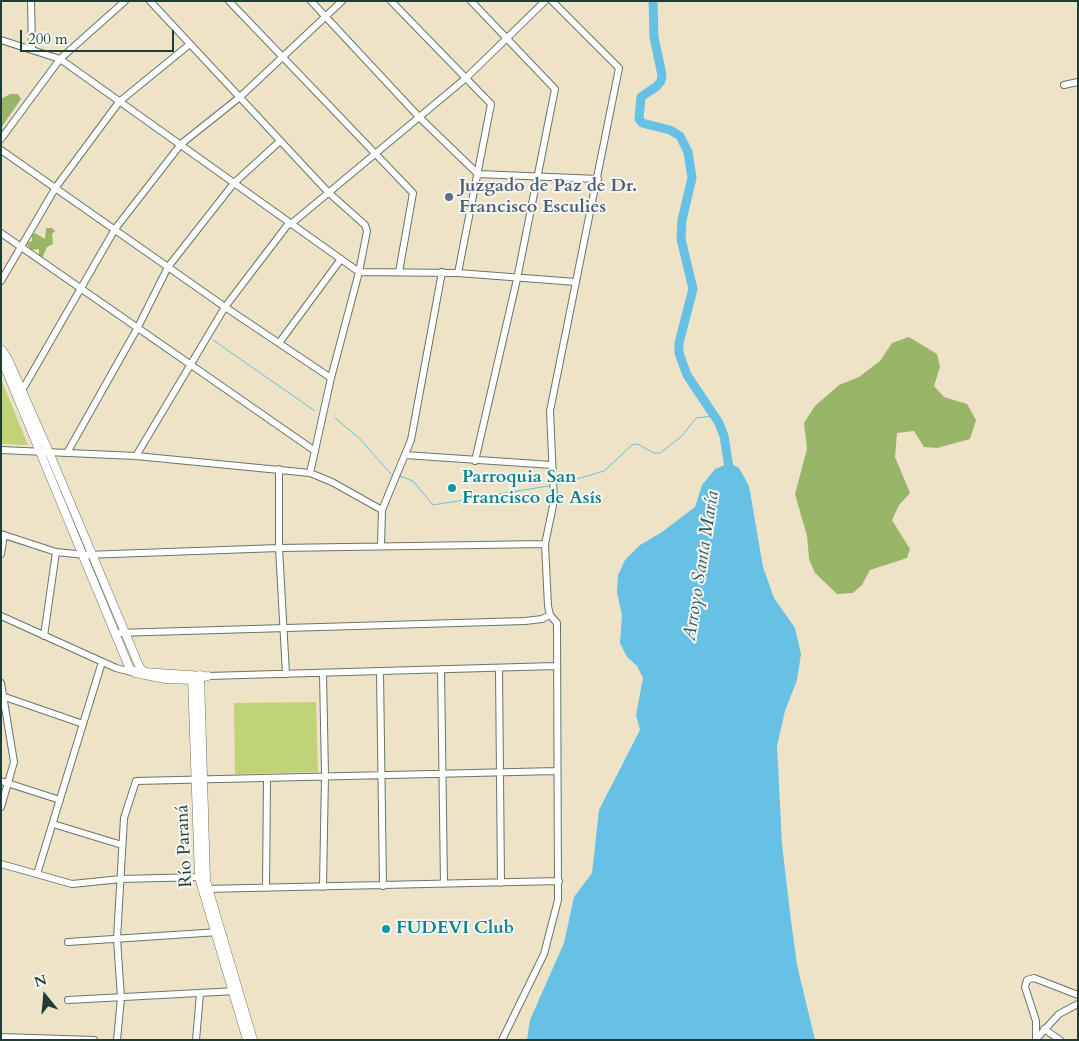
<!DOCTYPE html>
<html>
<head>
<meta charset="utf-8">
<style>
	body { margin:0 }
	#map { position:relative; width:1079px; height:1041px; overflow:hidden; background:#eee3c7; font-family:Cardo,serif }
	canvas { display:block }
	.frame { position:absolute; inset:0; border:2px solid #1f3d34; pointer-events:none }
	.north { position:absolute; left:20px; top:971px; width:50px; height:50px; -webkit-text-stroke:4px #f6f6f2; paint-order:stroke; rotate:343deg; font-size:14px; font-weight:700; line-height:20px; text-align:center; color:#1f3d34 }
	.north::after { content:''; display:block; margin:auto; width:18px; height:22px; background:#1f3d34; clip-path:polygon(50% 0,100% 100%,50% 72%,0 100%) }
	.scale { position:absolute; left:20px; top:30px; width:154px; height:22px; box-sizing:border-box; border:2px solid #1f3d34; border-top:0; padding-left:6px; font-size:15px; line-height:18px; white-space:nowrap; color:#1f3d34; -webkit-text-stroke:4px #f6f6f2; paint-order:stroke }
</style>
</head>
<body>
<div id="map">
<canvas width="1079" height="1041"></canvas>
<div class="frame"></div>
<div class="north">N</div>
<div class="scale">200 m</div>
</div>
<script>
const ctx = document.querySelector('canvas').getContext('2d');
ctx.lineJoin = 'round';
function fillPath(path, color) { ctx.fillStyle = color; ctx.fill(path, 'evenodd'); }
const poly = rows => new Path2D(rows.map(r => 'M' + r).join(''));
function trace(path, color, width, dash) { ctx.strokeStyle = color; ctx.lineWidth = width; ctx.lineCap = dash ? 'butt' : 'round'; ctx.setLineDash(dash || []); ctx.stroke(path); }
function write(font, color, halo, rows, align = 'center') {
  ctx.font = font + ' Cardo,serif'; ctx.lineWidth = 4; ctx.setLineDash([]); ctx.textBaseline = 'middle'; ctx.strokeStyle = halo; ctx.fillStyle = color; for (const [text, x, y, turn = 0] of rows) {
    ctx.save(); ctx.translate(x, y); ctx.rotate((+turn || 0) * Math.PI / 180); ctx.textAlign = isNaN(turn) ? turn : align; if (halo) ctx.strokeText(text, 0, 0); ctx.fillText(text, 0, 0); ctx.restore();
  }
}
fillPath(poly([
	[1,379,28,445,1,444],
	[316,702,318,772,235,774,234,703]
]), '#c0d377');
fillPath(poly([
	[10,94,18,94,21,99,1,128,1,99],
	[46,228,52,228,55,231,52,234,53,244,47,247,42,258,39,256,39,249,31,250,26,243,32,241,32,235,35,233,45,239],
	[909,337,937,354,940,367,934,386,944,397,967,404,976,420,970,439,937,448,924,447,914,431,897,433,895,457,910,493,899,505,892,520,910,549,907,558,870,570,862,585,853,593,837,594,815,573,809,559,807,536,795,494,807,449,804,423,815,406,839,385,859,377,880,361,892,343]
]), '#98b568');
fillPath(poly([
	[730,463,739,468,749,486,763,567,774,598,795,628,801,654,797,680,785,711,777,746,782,844,790,913,797,965,815,1040,527,1040,530,1020,564,943,574,897,592,873,599,810,640,730,636,715,643,678,637,666,627,657,620,643,622,616,617,592,618,575,625,560,640,545,662,532,695,507,702,485,715,469]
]), '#66c1e4');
trace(poly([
	[213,340,315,411],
	[335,418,360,439,391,474],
	[400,476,413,481,433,505,548,486],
	[560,484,604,471,632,445,637,444,654,453,660,453,681,437,696,418,714,416]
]), '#66c1e4', 1);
trace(poly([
	[653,1,654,37,662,75,661,81,657,86,641,97,639,119,642,123,670,130,680,136,688,152,692,178,682,220,681,239,693,289,679,343,679,353,687,375,719,423,724,436,730,474]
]), '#66c1e4', 9);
const minor = poly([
	[31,1,32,50],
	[150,1,328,192,365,225,367,231,359,272,331,378,310,473],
	[229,1,413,193,399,272],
	[311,1,419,117,478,174,598,179],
	[391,1,491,104,458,273],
	[471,1,555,89,517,279,475,461],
	[1,40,60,59,359,272,458,273,576,282],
	[1064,85,1078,82],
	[1,139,60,59,125,1],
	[1,150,225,307,331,378],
	[291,224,466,78,545,1],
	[1,233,315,451],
	[1,281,56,187,119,102,190,44],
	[279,343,341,259],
	[20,394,115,229,181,144,240,97,342,1],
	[1,450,136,456,310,473,332,482,382,510],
	[67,453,138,327,168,267,234,183,280,141],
	[405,455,552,465],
	[136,456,225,307,289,223],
	[279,469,279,548,286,674],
	[1,534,56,552,85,555,279,548,545,544],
	[381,546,382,510,411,440,442,272],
	[1,554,4,535],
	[1,616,116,668,135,673],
	[116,633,525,621,542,619,550,615],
	[44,636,56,552],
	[499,668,501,883],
	[441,669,444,884],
	[380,672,383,886],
	[208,676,555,666],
	[1,683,14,762,1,807],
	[2,696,83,724],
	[1,781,60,800],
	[53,824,122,845],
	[1,864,72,884,121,879,202,877],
	[37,874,102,662],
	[323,887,325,775,323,673],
	[266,888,267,779],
	[205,889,559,881],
	[68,942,219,932],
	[68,1000,236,991],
	[1044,1029,1060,1040],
	[1,1037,94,1040],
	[1037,1038,1059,1014,1078,1004],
	[117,1040,121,998,117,939,124,818,136,781,557,771],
	[196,1040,200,994],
	[502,1040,544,954,558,900,557,623,550,615,548,606,545,544,554,501,550,411,619,68,552,1],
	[1036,1040,1036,1021,1025,987,1027,980,1034,978,1078,995]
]);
const tertiary = poly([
	[2,350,2,360,129,667,135,673,165,679,193,680,208,676],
	[2,350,8,359,49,452,140,668,145,672,157,673,204,676],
	[200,675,206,881,253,1040],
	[192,676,199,877,247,1040]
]);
trace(minor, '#677767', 8);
trace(tertiary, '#677767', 9);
trace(minor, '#fff', 6);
trace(tertiary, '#fff', 8);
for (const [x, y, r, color] of [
	[449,197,5,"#5c6f8a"],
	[452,488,5,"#0f9aa8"],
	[386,929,5,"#0f9aa8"]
]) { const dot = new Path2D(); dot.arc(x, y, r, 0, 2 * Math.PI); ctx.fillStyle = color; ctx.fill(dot); trace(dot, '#f6f6f2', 2); }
write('bold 18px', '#4e5e75', '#f6f6f2', [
	["Juzgado de Paz de Dr.",459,187],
	["Francisco Esculies",459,208]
], 'left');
write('bold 18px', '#0d838f', '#f6f6f2', [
	["Parroquia San",462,478],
	["Francisco de Asís",462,499],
	["FUDEVI Club",396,929]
], 'left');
write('18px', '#1f3d34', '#f6f6f2', [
	["Río Paraná",185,846,-93]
]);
write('italic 19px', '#315e60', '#f6f6f2', [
	["Arroyo Santa María",702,566,-81]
]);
</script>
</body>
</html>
